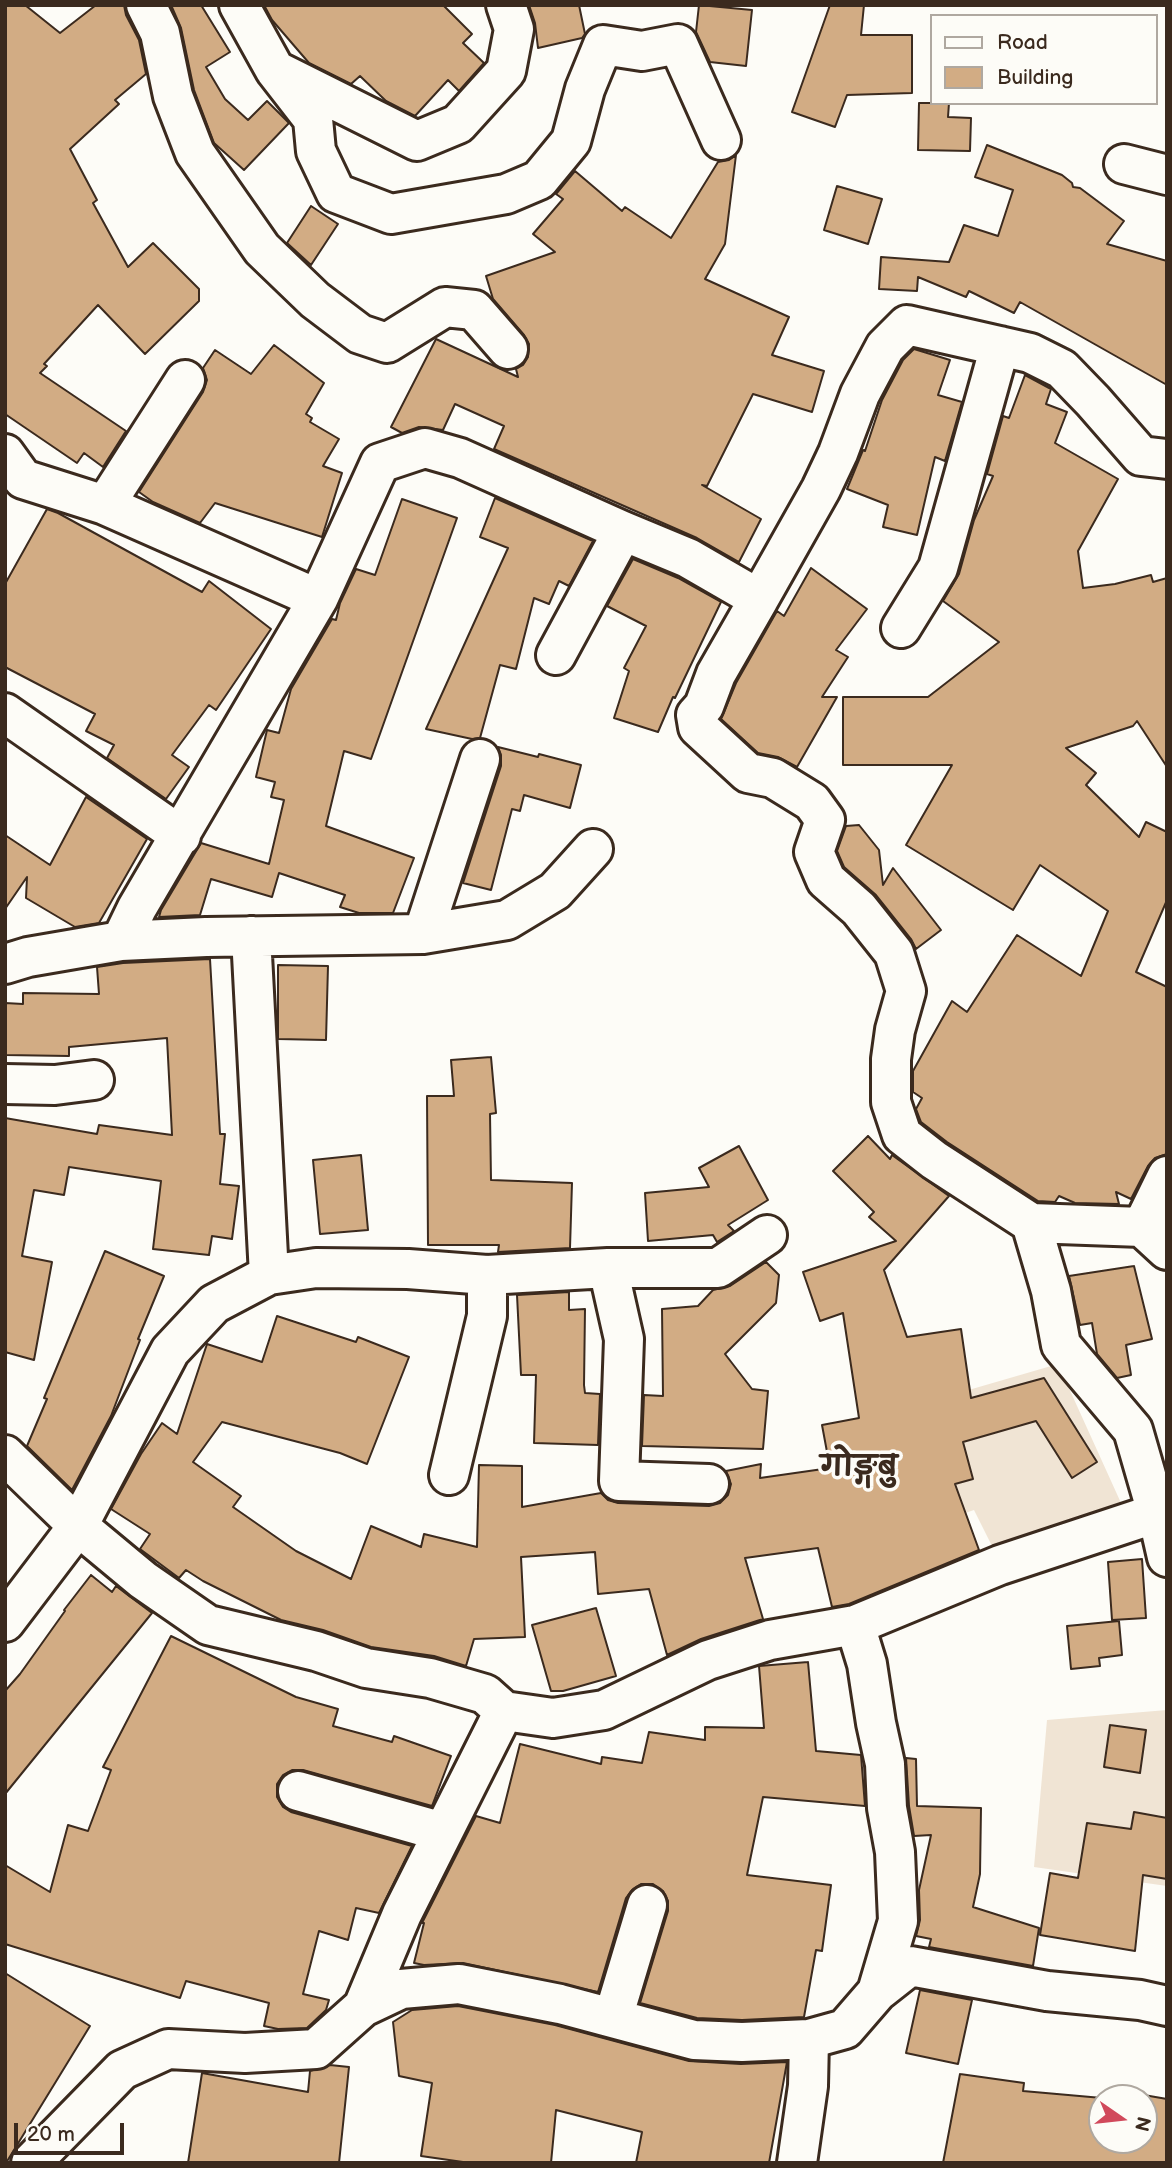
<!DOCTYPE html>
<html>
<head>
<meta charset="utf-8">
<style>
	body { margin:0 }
	#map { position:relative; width:1172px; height:2168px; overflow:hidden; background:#fdfcf7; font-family:"Balsamiq Sans",sans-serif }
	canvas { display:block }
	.frame { position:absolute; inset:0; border:7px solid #3b2a1e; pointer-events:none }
	.legend { position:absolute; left:930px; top:14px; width:228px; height:91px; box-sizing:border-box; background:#fdfcf7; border:2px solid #afa8a0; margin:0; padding:9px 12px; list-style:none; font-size:21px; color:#3b2a1e }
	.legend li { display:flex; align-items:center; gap:14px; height:35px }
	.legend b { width:35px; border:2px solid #afa8a0 }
	.north { position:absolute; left:1088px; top:2084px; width:70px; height:70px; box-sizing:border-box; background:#fdfcf7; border:2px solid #afa8a0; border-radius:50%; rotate:104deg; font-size:19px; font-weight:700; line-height:28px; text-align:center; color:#3b2a1e }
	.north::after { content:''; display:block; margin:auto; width:24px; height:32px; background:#d1495b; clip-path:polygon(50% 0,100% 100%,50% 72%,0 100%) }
	.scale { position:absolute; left:14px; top:2123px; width:110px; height:32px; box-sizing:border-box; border:4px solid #3b2a1e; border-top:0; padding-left:9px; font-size:21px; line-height:24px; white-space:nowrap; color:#3b2a1e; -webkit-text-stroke:5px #fdfcf7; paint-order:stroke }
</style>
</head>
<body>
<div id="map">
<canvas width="1172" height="2168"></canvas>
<div class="frame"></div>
<ul class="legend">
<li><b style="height:9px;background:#fdfcf7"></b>Road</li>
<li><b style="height:19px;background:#d2ac84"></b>Building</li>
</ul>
<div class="north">N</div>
<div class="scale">20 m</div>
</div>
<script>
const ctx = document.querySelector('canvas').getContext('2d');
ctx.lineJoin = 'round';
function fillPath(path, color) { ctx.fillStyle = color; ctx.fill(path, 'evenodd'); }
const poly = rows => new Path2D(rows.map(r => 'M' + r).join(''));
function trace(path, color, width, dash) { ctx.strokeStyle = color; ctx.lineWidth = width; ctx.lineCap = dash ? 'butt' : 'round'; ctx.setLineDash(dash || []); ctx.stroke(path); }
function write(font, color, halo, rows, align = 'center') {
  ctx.font = font + ' "Balsamiq Sans","Playpen Sans Deva",sans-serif'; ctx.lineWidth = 7; ctx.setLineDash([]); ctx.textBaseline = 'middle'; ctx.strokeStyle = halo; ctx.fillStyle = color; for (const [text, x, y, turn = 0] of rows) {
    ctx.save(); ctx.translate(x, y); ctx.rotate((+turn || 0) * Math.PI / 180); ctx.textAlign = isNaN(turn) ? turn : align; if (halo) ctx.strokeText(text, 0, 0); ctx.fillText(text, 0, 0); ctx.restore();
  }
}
fillPath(poly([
	[1058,1364,1126,1514,995,1552,974,1510,915,1530,893,1412],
	[1167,1710,1167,1886,1034,1867,1047,1720]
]), '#f0e4d4');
const building = poly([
	[5,5,25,5,60,33,96,5,124,5,126,15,139,40,146,74,115,100,119,104,70,149,97,200,93,203,128,267,153,243,199,289,199,301,145,354,98,305,44,364,47,366,40,373,126,431,103,467,84,453,77,463,5,414,5,5],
	[171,5,201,5,230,52,206,67,225,99,248,120,267,101,289,123,244,170,214,143,194,90,181,28,171,5],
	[264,5,443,5,472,34,463,43,484,63,459,91,448,80,415,116,386,101,360,76,351,84,309,63,272,20,264,5],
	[529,5,579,5,585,34,582,38,538,48,535,23,529,5],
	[699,5,752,10,746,66,710,62,696,32,699,5],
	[830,5,864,5,861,35,912,35,912,93,847,95,835,127,792,112,830,5],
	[919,103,949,103,948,117,971,118,970,151,918,150,919,103],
	[987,145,1062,175,1072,183,1073,187,1080,188,1124,221,1107,244,1167,261,1167,385,1020,302,1014,313,969,291,966,297,918,277,917,291,879,289,881,257,949,262,964,225,998,236,1013,190,975,177,987,145],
	[736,155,725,244,705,279,789,317,772,355,824,371,812,412,753,394,707,486,702,485,761,519,739,562,697,538,494,449,504,426,455,404,443,430,419,427,402,433,391,427,436,339,518,377,516,369,523,365,528,357,529,344,524,335,493,299,486,276,555,252,533,234,563,199,556,194,575,171,622,211,625,207,671,238,718,162,729,160,736,155],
	[837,186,882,199,868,244,824,230,837,186],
	[311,206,338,224,311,265,287,243,311,206],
	[274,345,324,383,306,414,312,418,310,422,339,439,323,466,342,473,322,537,215,503,200,523,153,502,139,492,203,392,207,380,203,368,215,350,251,374,274,345],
	[914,349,950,360,938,395,962,402,945,461,935,457,917,535,883,527,888,505,847,489,863,450,865,451,882,400,903,360,914,349],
	[1025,375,1051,389,1046,404,1067,412,1055,443,1118,479,1078,551,1083,588,1115,584,1151,575,1153,582,1167,578,1167,767,1137,721,1133,726,1066,748,1096,773,1086,785,1139,837,1146,822,1167,832,1167,900,1136,972,1167,987,1167,1154,1155,1158,1148,1166,1131,1199,1116,1192,1119,1204,1075,1203,1059,1196,1055,1202,1038,1201,947,1142,921,1122,916,1109,922,1098,913,1092,913,1071,952,1001,967,1012,1017,935,1081,976,1108,911,1040,865,1013,910,906,845,952,765,843,765,843,697,928,697,999,642,943,601,959,574,974,520,993,476,987,474,1003,416,1009,418,1025,375],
	[495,498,593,541,569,586,559,581,549,604,534,598,516,669,500,665,480,738,472,739,426,729,508,548,480,537,495,498],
	[402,499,457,518,371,759,344,751,326,826,414,858,393,913,359,913,340,907,345,895,279,873,272,897,211,879,200,915,159,917,161,910,201,843,269,864,284,800,271,797,275,782,256,777,267,730,279,733,291,689,332,619,336,620,340,603,356,569,375,575,402,499],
	[47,509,58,513,202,592,209,581,271,629,216,710,209,705,172,755,189,767,166,799,107,758,114,745,86,731,95,714,5,667,5,584,47,509],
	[633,559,678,578,721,602,675,698,673,697,658,732,614,718,629,671,624,668,646,626,607,606,633,559],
	[811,568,867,609,836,650,848,657,822,697,837,697,797,767,778,757,758,753,721,719,736,683,777,611,784,616,811,568],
	[498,747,538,757,539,754,581,765,570,808,524,795,520,811,512,809,491,890,463,883,501,766,501,755,498,747],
	[86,797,147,839,99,923,75,927,26,898,27,877,5,909,5,835,50,865,86,797],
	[859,825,879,850,883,885,893,868,941,930,916,949,911,939,876,895,844,867,837,851,846,826,859,825],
	[210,959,220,1134,225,1134,220,1184,239,1186,232,1239,212,1236,209,1255,153,1249,161,1181,69,1167,64,1195,34,1190,22,1256,52,1262,34,1360,5,1352,5,1118,97,1134,99,1125,172,1135,167,1038,69,1047,69,1056,5,1055,5,1003,23,1004,23,993,99,994,97,967,123,963,210,959],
	[278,965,328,966,326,1040,278,1039,278,965],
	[491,1057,496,1113,490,1114,491,1180,572,1183,570,1248,498,1252,499,1245,428,1245,427,1096,454,1096,451,1060,491,1057],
	[868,1136,890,1159,892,1155,949,1196,884,1270,907,1337,961,1329,971,1398,1044,1378,1097,1462,1072,1478,1036,1421,963,1442,973,1479,955,1484,979,1550,849,1604,832,1607,818,1548,745,1558,763,1619,701,1639,667,1655,649,1589,598,1594,595,1552,521,1557,525,1637,474,1639,466,1666,434,1656,371,1647,323,1630,281,1620,203,1581,186,1570,179,1578,140,1549,150,1534,111,1509,141,1454,162,1423,177,1434,207,1344,262,1362,277,1316,356,1342,358,1337,409,1357,367,1464,340,1453,222,1422,193,1462,241,1496,233,1507,296,1551,351,1579,371,1526,421,1547,424,1534,477,1547,479,1465,522,1466,522,1507,601,1493,608,1500,618,1503,709,1506,720,1503,728,1495,731,1484,726,1471,761,1464,760,1478,830,1468,822,1425,859,1418,843,1313,820,1321,803,1272,896,1241,869,1217,874,1212,833,1171,868,1136],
	[739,1146,768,1200,728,1225,734,1231,717,1242,713,1235,648,1241,645,1193,709,1187,699,1168,739,1146],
	[361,1155,368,1230,320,1234,313,1160,361,1155],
	[105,1251,164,1276,138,1339,140,1340,111,1416,72,1490,27,1446,47,1399,44,1398,105,1251],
	[766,1262,779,1275,776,1303,725,1354,752,1389,768,1391,763,1449,642,1446,644,1395,663,1396,662,1309,698,1306,713,1290,730,1286,766,1262],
	[1134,1266,1152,1339,1126,1345,1131,1375,1117,1378,1097,1354,1092,1323,1080,1325,1069,1276,1134,1266],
	[569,1292,569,1310,585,1309,584,1385,585,1393,600,1394,598,1445,534,1443,536,1375,521,1375,517,1295,569,1292],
	[1142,1559,1146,1618,1112,1620,1108,1562,1142,1559],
	[91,1575,112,1592,116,1586,152,1613,5,1794,5,1691,20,1674,65,1611,64,1610,91,1575],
	[596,1608,616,1676,563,1691,551,1691,532,1625,596,1608],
	[1119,1621,1122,1655,1099,1658,1100,1666,1071,1669,1067,1626,1119,1621],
	[171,1636,296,1697,338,1709,333,1726,392,1742,394,1736,451,1756,432,1806,303,1770,292,1770,283,1775,277,1784,277,1797,283,1807,291,1812,412,1846,379,1913,356,1908,348,1940,319,1931,303,1994,329,2000,326,2010,307,2028,278,2029,264,2026,269,2003,186,1981,180,1998,5,1944,5,1865,50,1892,68,1825,88,1831,111,1770,103,1767,171,1636],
	[808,1662,816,1751,861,1755,865,1806,763,1797,747,1875,831,1885,822,1951,816,1950,804,2017,742,2020,697,2018,640,2003,668,1911,668,1901,663,1891,653,1884,641,1884,632,1890,626,1898,598,1992,463,1963,424,1965,414,1963,424,1923,422,1923,476,1816,500,1823,520,1744,601,1764,602,1757,642,1763,649,1732,705,1740,705,1727,764,1728,759,1666,808,1662],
	[1110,1725,1146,1730,1140,1773,1104,1767,1110,1725],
	[906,1758,916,1759,917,1806,981,1808,980,1874,973,1907,1039,1928,1033,1966,929,1947,931,1939,916,1936,920,1920,919,1890,931,1835,914,1836,909,1806,906,1758],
	[1134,1812,1167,1818,1167,1879,1143,1875,1135,1951,1040,1935,1050,1873,1078,1878,1087,1823,1131,1829,1134,1812],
	[5,1973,90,2026,6,2163,5,2163,5,1973],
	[920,1990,972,2000,958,2064,906,2053,920,1990],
	[458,2006,555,2025,689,2061,741,2064,787,2062,769,2163,636,2163,642,2132,556,2110,551,2163,470,2163,421,2156,432,2083,399,2076,393,2022,412,2010,458,2006],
	[330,2065,349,2067,339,2163,188,2163,202,2073,308,2092,310,2071,330,2065],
	[960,2074,1024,2083,1023,2091,1102,2098,1102,2140,1144,2140,1144,2098,1137,2098,1138,2094,1167,2099,1167,2163,943,2163,960,2074]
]);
fillPath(building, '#d2ac84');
trace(building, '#3b2a1e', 2);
const street = poly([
	[146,5,160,33,173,96,195,153,262,249,315,300,360,334,387,343,445,307,474,310,508,349],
	[239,5,275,70,417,141,458,124,506,71,514,29,506,5],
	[275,70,313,119,316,151,336,193,391,214,506,194,539,180,571,141,585,89,603,45,642,51,678,44,721,140],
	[1124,164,1167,175],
	[5,454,23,479,105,505,318,599],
	[105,505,185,380],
	[759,599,821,489,838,453,860,394,885,347,907,325,1030,353,1062,369,1093,401,1141,456,1167,459],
	[901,628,938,568,1000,346],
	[556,655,623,531],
	[5,713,181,836],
	[423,934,480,759],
	[251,936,269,1275],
	[121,941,137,908,318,599,380,463,425,448,460,458,623,531,688,558,759,599,716,674,704,706,696,715,698,727,748,773,773,778,812,802,825,820,814,852,826,880,859,909,894,953,906,991,895,1030,891,1059,891,1102,902,1135,934,1160,1031,1223],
	[5,964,28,957,121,941,206,937,423,934,507,920,555,891,593,849],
	[5,1084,55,1085,94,1080],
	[1142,1227,1167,1176],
	[1167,1250,1142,1227,1031,1223,1051,1291,1061,1345,1133,1430,1157,1513,1167,1557],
	[608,1268,624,1339,619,1481,709,1484],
	[5,1455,78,1526,143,1580,208,1625,316,1651,366,1668,430,1678,485,1694,504,1711,402,1914,363,2007],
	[449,1475,487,1316,487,1275],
	[5,1622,78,1526,170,1351,214,1304,269,1275,316,1268,408,1269,487,1275,608,1268,718,1268,767,1235],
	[855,1625,867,1664,876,1723,885,1764,887,1808,895,1852,898,1921,877,1992],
	[504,1711,553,1718,604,1710,708,1660,770,1640,855,1625,1000,1565,1157,1513],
	[298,1791,443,1832],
	[613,2018,647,1905],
	[31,2163,122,2070,168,2049,245,2053,316,2049,363,2007,401,1989,459,1984,560,2004,694,2040,742,2042,809,2039,845,2029,877,1992,910,1966,1047,1991,1140,2000,1167,2006],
	[797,2163,808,2086,809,2039]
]);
trace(street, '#3b2a1e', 44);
trace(street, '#fdfcf7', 38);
write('bold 28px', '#3b2a1e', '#fdfcf7', [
	["गोङ्गबु",859,1469]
]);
</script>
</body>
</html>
